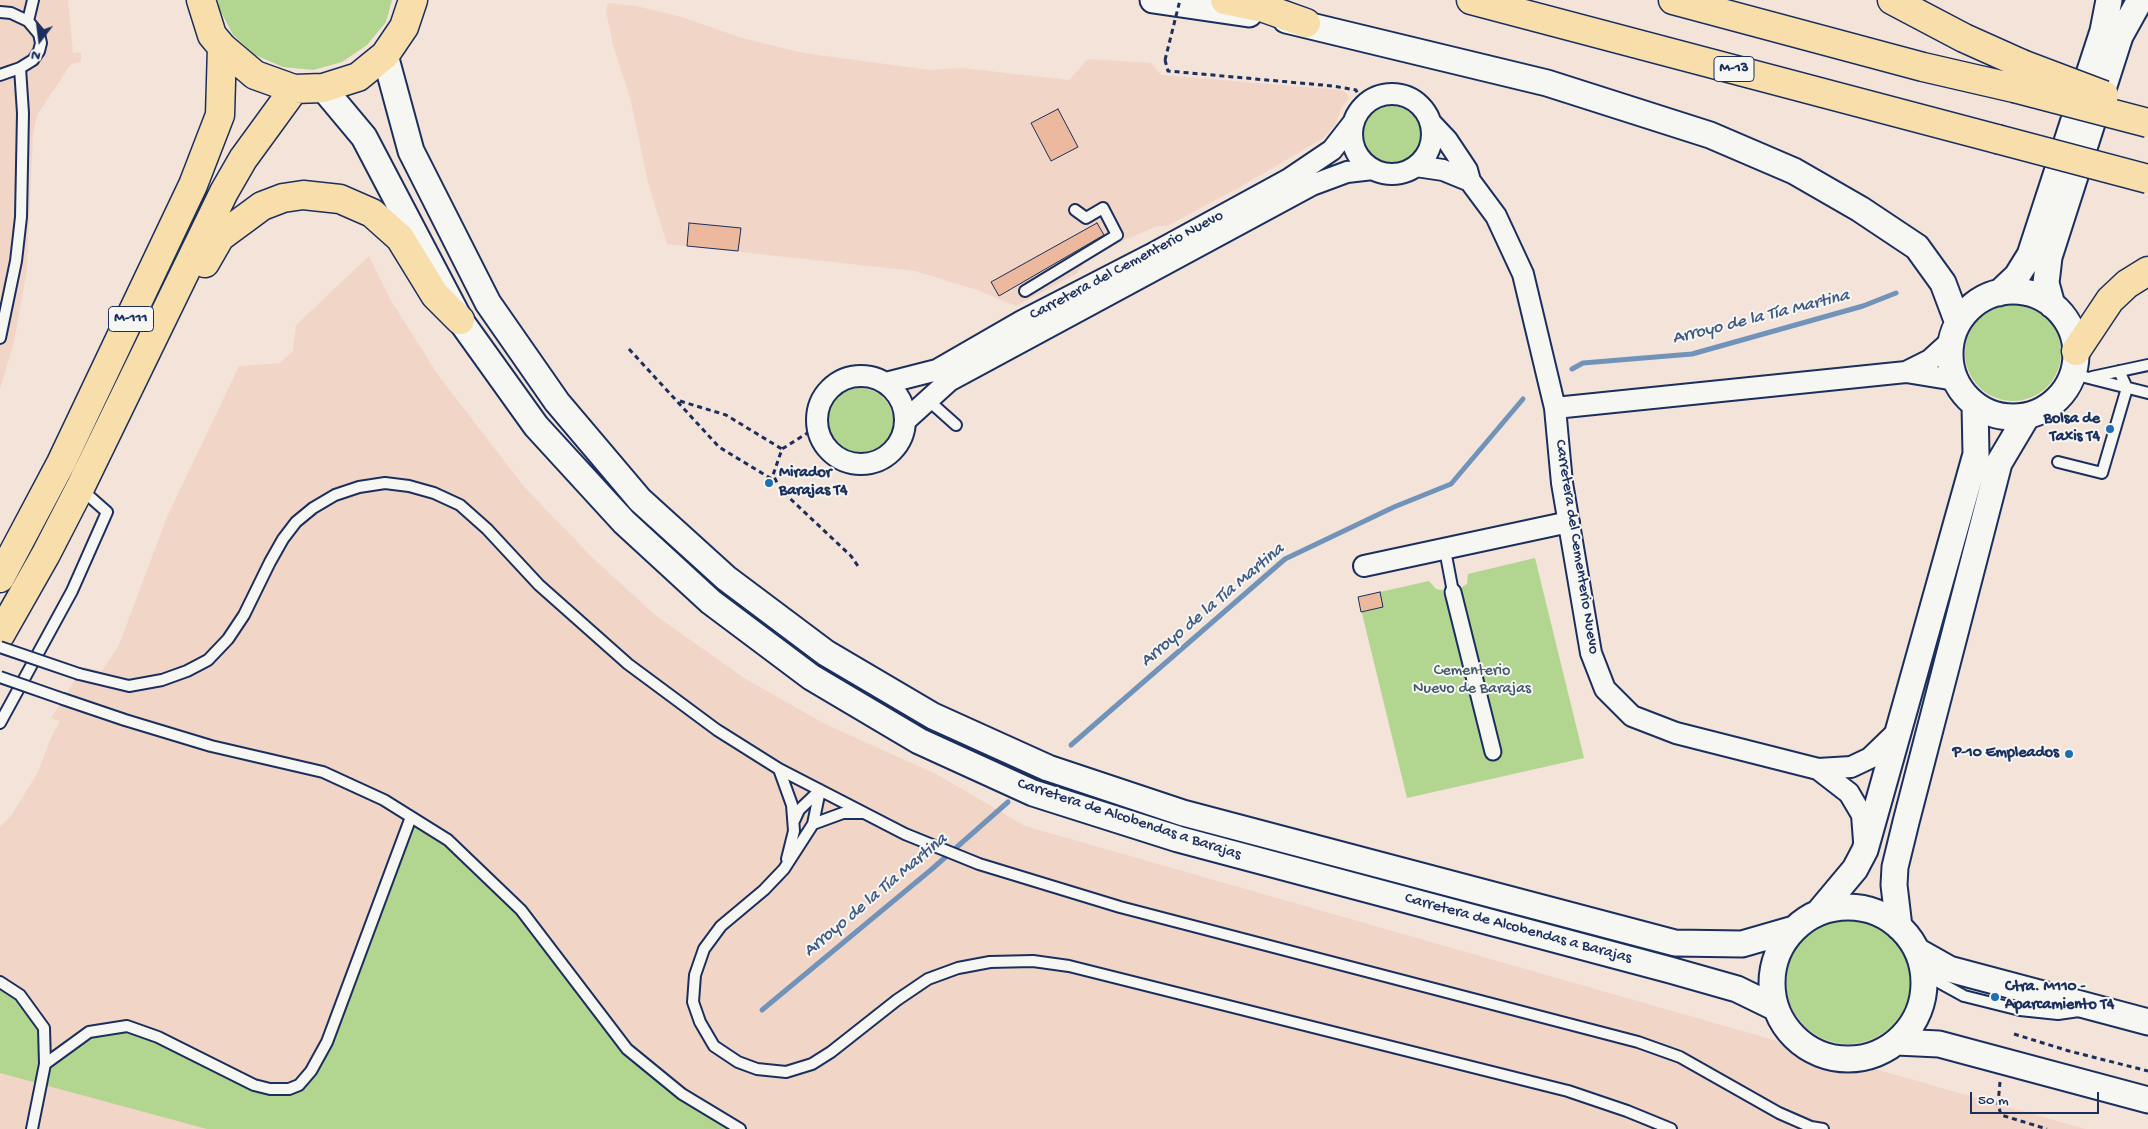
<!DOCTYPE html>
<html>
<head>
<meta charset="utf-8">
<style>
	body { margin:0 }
	#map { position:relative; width:2148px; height:1129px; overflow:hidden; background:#f3e3d9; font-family:"Gochi Hand",sans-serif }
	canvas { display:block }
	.north { position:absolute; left:15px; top:15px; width:50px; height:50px; -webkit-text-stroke:4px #f6f6f2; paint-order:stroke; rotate:195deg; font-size:14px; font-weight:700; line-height:20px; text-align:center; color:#1b2f5e }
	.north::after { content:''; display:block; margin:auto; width:18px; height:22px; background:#1b2f5e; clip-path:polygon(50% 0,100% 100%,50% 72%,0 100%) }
	.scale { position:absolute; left:1970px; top:1092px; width:129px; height:22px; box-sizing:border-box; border:2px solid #1b2f5e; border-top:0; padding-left:6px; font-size:15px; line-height:18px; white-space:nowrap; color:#1b2f5e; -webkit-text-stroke:4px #f6f6f2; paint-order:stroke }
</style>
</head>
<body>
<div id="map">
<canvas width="2148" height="1129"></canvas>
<div class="north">N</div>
<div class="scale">50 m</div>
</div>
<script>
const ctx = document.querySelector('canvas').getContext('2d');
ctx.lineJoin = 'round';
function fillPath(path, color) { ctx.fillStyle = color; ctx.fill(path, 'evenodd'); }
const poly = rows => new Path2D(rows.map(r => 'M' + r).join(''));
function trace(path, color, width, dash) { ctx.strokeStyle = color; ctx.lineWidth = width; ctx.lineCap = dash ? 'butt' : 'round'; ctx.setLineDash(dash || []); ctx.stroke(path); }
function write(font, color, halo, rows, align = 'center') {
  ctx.font = font + ' "Gochi Hand",sans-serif'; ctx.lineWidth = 4; ctx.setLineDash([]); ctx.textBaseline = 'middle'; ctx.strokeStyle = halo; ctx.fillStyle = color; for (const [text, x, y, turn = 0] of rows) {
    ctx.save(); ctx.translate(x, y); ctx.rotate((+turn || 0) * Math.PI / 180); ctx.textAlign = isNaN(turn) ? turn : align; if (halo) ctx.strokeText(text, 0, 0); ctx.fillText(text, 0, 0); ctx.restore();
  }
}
fillPath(poly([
	[0,0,68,0,73,53,81,52,81,62,71,64,37,115,33,134,27,269,14,342,0,389],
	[608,3,636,6,682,17,742,38,804,53,929,70,962,68,1069,80,1088,59,1151,63,1161,75,1341,90,1346,93,1349,98,1342,107,1335,125,1322,139,1240,187,1167,226,1157,226,1125,240,1085,262,1076,274,1016,306,977,290,915,271,667,244,648,183,631,101,613,45,606,11],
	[369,256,390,299,438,375,525,488,595,560,655,615,744,678,825,724,938,775,1025,826,2085,1129,0,1129,0,827,11,816,38,772,50,740,60,721,51,718,79,674,84,667,102,671,119,645,167,517,239,366,280,363,293,351,296,325]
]), '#f1d6c7');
fillPath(poly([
	[218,0,392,0,386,22,367,45,342,62,313,70,283,67,255,55,233,35,219,8],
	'1362 136a30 30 0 1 1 60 0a30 30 0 1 1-60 0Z',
	'1965 353a48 48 0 1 1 96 0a48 48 0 1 1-96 0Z',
	'827 421a33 33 0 1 1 66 0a33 33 0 1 1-66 0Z',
	[1535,558,1584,758,1407,798,1358,597,1429,581,1436,589,1453,592,1467,584,1468,574],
	[411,817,448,840,521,910,627,1049,740,1129,207,1129,0,1073,0,982,20,995,44,1028,45,1064,89,1032,127,1026,254,1085,289,1089,311,1071],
	'1786 982a62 62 0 1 1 124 0a62 62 0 1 1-124 0Z'
]), '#b2d590');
trace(poly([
	[1572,369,1583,363,1692,354,1863,306,1896,293],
	[1071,745,1285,559,1394,507,1451,484,1523,399],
	[762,1010,932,869,1008,802]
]), '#7193b9', 5);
const building = poly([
	[1058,109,1078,147,1051,161,1031,123,1058,109],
	[689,223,741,228,738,251,687,246,689,223],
	[1097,223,1104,235,999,296,991,282,1097,223],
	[1380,592,1383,607,1361,612,1358,597,1380,592]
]);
fillPath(building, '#ecb89e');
trace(building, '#1b2f5e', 1);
const service = poly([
	[0,12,11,13,28,21,39,34,41,43,39,51,33,60,20,68,0,75],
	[28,21,33,0],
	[1025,291,1117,235,1103,208,1086,218,1075,210],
	[0,338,16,261,21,217,23,113,20,68],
	[2073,374,2148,393],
	[2092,377,2148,365],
	[928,400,956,425],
	[2058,462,2102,473,2127,388,2119,371],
	[1445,550,1453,592],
	[79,674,129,686,162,680,187,671,208,660,228,639,244,615,270,562,283,539,296,522,313,508,335,495,359,487,385,483,409,486,434,493,460,505,487,529,539,585,628,664,717,730,779,769,905,834,979,864,1120,907,1638,1042,1680,1057,1779,1113,1811,1127,1823,1129],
	[63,699,125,720,211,746,323,772,384,800,448,840,521,910,627,1049,682,1094,740,1129],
	[0,723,72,591,107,512,81,489],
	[779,769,792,805,794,831,787,859],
	[820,790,813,824,784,869,764,890,721,926,704,949,695,975,693,1002,700,1022,714,1046,738,1062,757,1069,786,1072,812,1064,831,1052,897,1000,928,979,958,968,990,962,1033,961,1069,966,1568,1091,1627,1111,1671,1129],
	[794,821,799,810,820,790],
	[813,824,843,813,863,813],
	[1924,974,1964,996,2020,1010,2058,1014,2079,1011],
	[0,982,20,995,44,1028,45,1064,32,1129],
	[45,1064,89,1032,127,1026,158,1037,254,1085,270,1089,289,1089,299,1085,311,1071,327,1042,411,817]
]);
const pedestrian = poly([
	[1453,592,1493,752]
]);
const minor = poly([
	'1352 134a40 40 0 1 1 80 0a40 40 0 1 1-80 0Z',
	[1431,123,1447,140,1467,170,1470,181,1496,216,1523,274,1555,408,1562,483,1591,653,1605,689,1632,716,1676,733,1818,769,1851,767,1870,758,1898,731],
	[1416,166,1443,170,1470,181],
	[1906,372,1930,360,1952,340],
	'817 420a44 44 0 1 1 88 0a44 44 0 1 1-88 0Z',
	[886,383,937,370,1022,321,1150,255,1289,179,1332,150,1353,123],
	[1555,408,1906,372,1955,380],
	[906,420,949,381,1312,185,1347,172,1373,169],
	[1364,566,1569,522],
	[1818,769,1849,793,1862,815,1864,841]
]);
const tertiary = poly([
	[1153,0,1249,14],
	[1286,20,1547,83,1710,135,1794,171,1860,209,1917,247,1943,283,1958,323],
	[385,55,411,151,488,303,557,402,640,500,726,578,826,653,933,716,1048,768,1183,813,1675,943,1742,944,1794,929],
	[323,88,364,137,460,320,536,426,624,522,711,602,811,677,919,741,1033,793,1178,839,1670,970,1737,989,1776,1008],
	'1950 354a63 63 0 1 1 126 0a63 63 0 1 1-126 0Z',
	[1999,293,2017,276,2030,255,2103,31,2109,0],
	[2052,305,2046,283,2049,257,2120,36,2140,0],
	'1772 983a76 76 0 1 1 152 0a76 76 0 1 1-152 0Z',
	[1819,912,1855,869,1865,850,1976,454,1975,405],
	[1899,927,1894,885,1895,867,1906,822,1999,463,2027,416],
	[1917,951,1949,969,2148,1022],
	[1896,1042,1939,1044,2148,1100]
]);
const primary = poly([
	[201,0,212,35,222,47,255,75,294,89,323,88,358,77,385,55,404,27,413,0],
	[205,263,220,237,262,206,283,198,303,195,340,199,372,213,400,238,435,295,460,320],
	[0,578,61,463,193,185,220,115,222,47],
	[0,635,46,554,80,488,224,192,243,159,294,89]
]);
const motorway = poly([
	[1225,0,1264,8,1306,23],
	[1471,0,1997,139],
	[1673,0,1923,67,2014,88],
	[1892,0,1964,38,2022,64],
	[2076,351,2110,300,2127,284,2148,271]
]);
trace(service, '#1b2f5e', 14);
trace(pedestrian, '#1b2f5e', 19);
trace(minor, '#1b2f5e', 24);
trace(tertiary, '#1b2f5e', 29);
trace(primary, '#1b2f5e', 31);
trace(motorway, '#1b2f5e', 31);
trace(poly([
	[1165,60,1168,71,1333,86,1356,90,1359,97],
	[629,349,719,447,775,481],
	[680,401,726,415,782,449],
	[817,427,782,449,773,475,781,490,851,556,860,569],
	[2014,1034,2069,1051,2148,1071],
	[2000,1082,1998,1104,2001,1115,2047,1129]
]), '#1b2f5e', 3, [5, 4]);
trace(service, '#f6f6f2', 10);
trace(pedestrian, '#f6f6f2', 15);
trace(minor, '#f6f6f2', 20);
trace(tertiary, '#f6f6f2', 25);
trace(primary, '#f8deab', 28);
trace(motorway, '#f8deab', 28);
const serviceBridge = poly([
	[0,647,79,674],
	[0,677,63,699]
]);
const motorwayBridge = poly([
	[2022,64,2104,95],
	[2014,88,2148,123],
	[1997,139,2148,179]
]);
trace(serviceBridge, '#1b2f5e', 14, []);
trace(motorwayBridge, '#1b2f5e', 31, []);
trace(poly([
	[1165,60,1180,0]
]), '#1b2f5e', 3, [5, 4]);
trace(serviceBridge, '#f6f6f2', 10);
trace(motorwayBridge, '#f8deab', 28);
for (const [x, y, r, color] of [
	[2110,429,5,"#1f6fb2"],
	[769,483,5,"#1f6fb2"],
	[2069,754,5,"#1f6fb2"],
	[1995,997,5,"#1f6fb2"]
]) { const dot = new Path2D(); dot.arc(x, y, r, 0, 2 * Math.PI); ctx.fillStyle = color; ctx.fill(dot); trace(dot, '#f6f6f2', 2); }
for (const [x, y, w] of [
	[1734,69,40],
	[131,319,45]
]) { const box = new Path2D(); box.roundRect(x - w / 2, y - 12.5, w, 25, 4); ctx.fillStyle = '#f6f6f2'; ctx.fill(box); trace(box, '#1b2f5e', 1); }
write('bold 15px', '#1b2f5e', null, [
	["M-13",1734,69],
	["M-111",131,319]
]);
write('16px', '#1b2f5e', '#f6f6f2', [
	["Carretera del Cementerio Nuevo",1127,266,-28],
	["Carretera del Cementerio Nuevo",1576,547,81],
	["Carretera de Alcobendas a Barajas",1129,820,18],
	["Carretera de Alcobendas a Barajas",1518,929,15]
]);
write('bold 16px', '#1b2f5e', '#f6f6f2', [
	["Bolsa de",2100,420],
	["Taxis T4",2100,438],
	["Mirador",779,474,"left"],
	["Barajas T4",779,492,"left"],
	["P-10 Empleados",2059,754],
	["Ctra. M110 -",2005,988,"left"],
	["Aparcamiento T4",2005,1006,"left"]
], 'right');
write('16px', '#41586a', '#f6f6f2', [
	["Cementerio",1472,672],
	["Nuevo de Barajas",1472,690]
]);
write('italic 18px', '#3f5984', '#f6f6f2', [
	["Arroyo de la Tía Martina",1761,318,-14],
	["Arroyo de la Tía Martina",1213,606,-40],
	["Arroyo de la Tía Martina",876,896,-40]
]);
</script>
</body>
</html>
